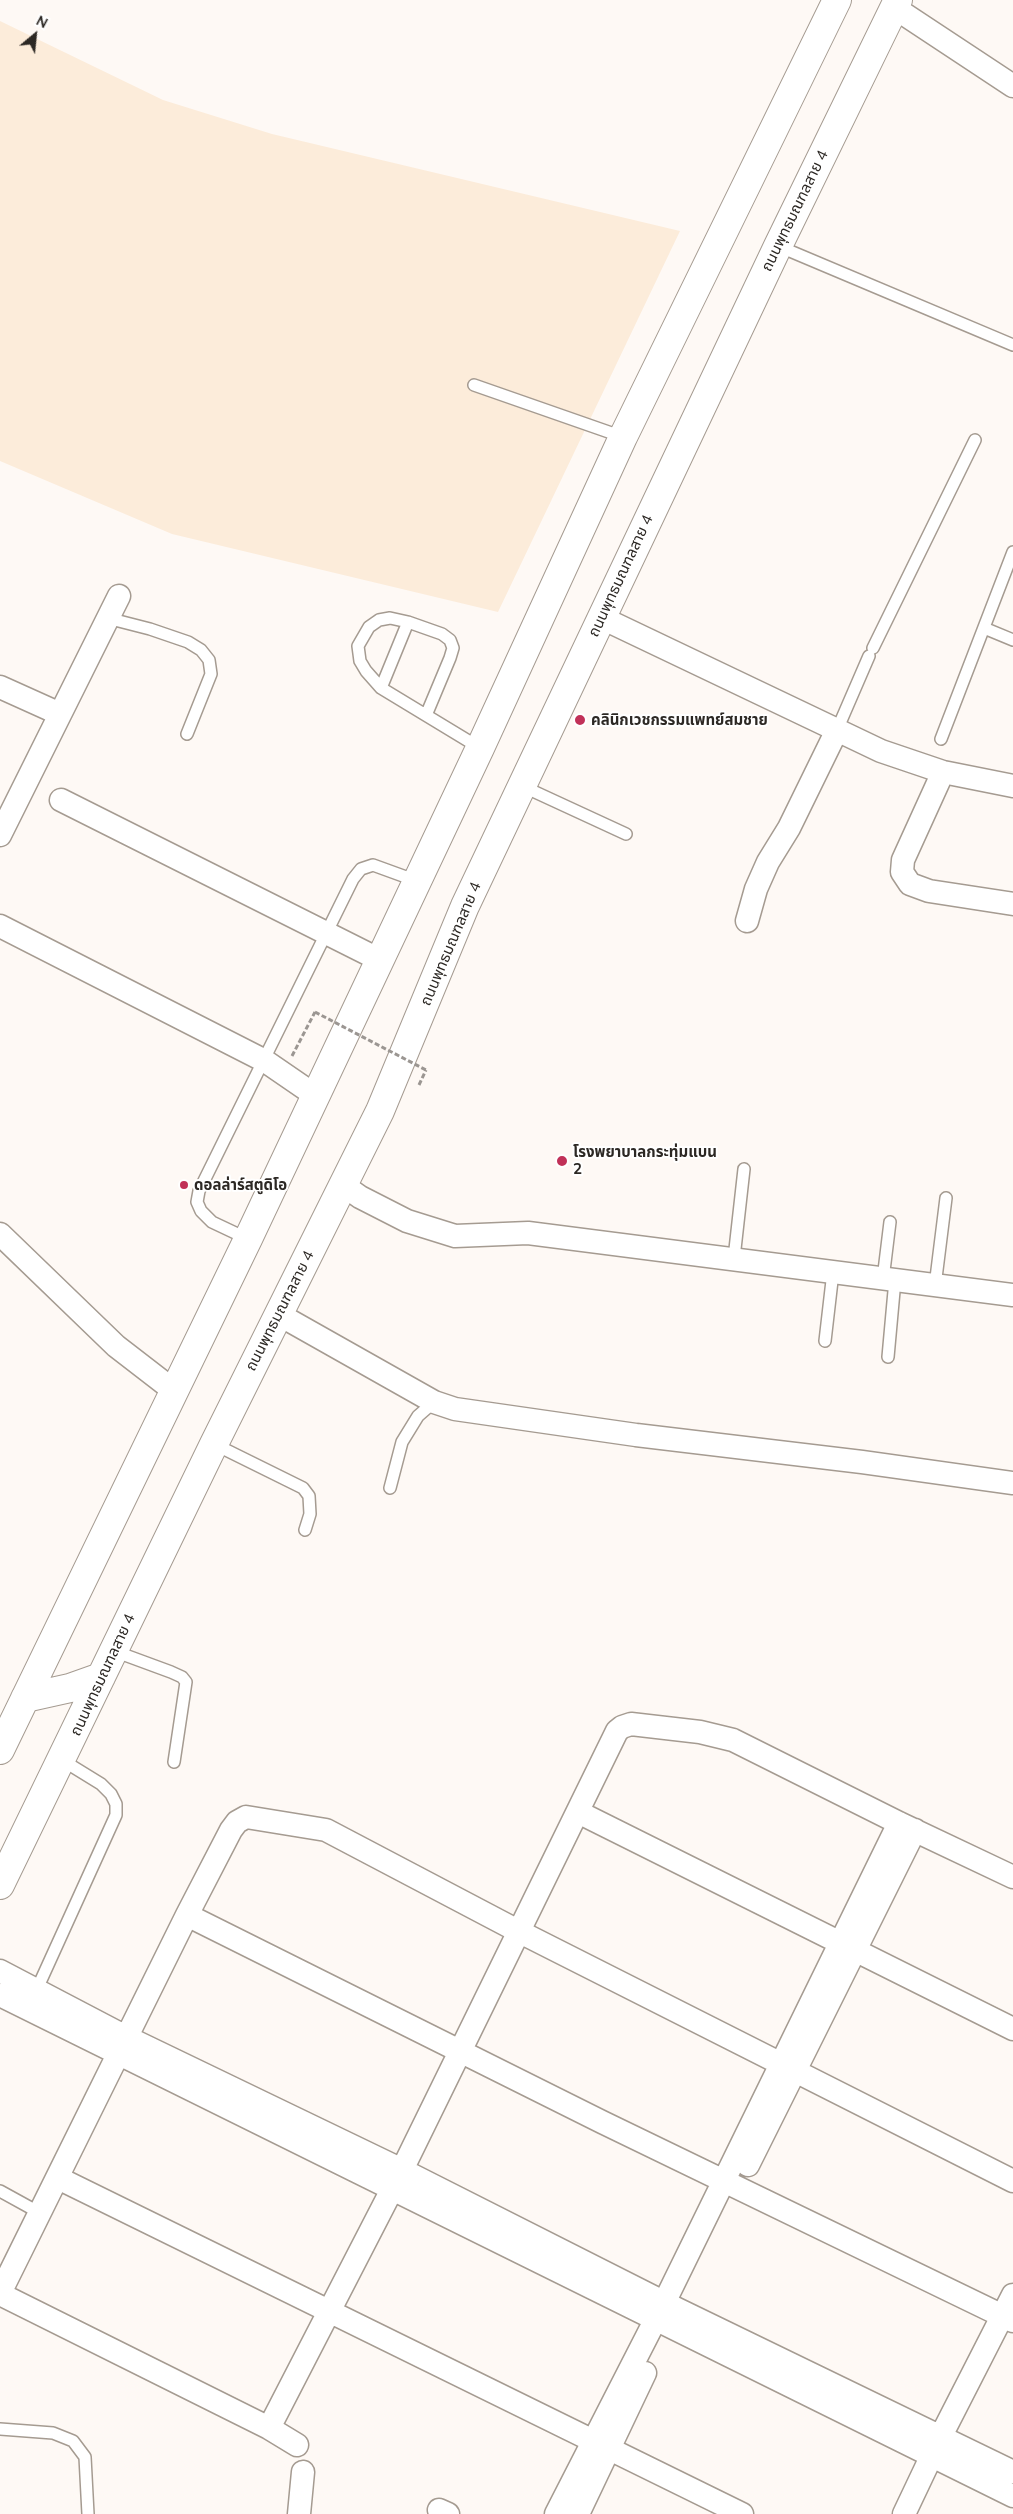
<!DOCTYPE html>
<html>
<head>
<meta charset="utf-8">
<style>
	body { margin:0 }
	#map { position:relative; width:1013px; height:2514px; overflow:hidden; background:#fef9f5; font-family:Mulish,sans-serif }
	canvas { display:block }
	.north { position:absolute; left:10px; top:10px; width:50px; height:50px; -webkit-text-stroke:4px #fff; paint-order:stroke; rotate:28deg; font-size:14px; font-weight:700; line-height:20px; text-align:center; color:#2c2824 }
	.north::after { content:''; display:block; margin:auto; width:18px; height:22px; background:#2c2824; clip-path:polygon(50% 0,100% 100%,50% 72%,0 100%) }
</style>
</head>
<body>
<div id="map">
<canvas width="1013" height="2514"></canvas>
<div class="north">N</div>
</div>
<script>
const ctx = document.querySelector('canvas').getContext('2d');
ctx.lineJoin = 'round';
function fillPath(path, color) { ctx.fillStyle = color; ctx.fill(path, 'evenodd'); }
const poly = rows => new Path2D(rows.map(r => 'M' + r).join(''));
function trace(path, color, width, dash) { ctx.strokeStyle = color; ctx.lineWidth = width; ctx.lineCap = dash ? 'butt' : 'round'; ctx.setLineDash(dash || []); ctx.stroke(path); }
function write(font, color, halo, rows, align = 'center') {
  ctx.font = font + ' Mulish,"Noto Sans Thai",sans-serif'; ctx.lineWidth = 4; ctx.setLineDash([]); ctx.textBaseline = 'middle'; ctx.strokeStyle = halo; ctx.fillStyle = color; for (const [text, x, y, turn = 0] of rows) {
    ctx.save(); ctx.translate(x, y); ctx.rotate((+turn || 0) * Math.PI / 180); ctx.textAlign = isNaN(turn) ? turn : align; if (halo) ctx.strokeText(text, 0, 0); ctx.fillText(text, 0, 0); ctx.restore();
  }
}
fillPath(poly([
	[0,21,163,100,272,134,680,231,498,612,172,534,0,461]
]), '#fcecda');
const lane = poly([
	[778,246,1013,345],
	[474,385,623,437],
	[107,618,150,629,188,642,201,650,209,660,211,674,187,734],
	[984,628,1013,640],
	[873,648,975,440],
	[381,688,408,622],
	[427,713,450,658,453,648,450,640,442,634,408,622,390,618,379,620,369,627,358,646,360,661,366,671,381,688,480,748],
	[837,730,869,656],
	[941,739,1013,552],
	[522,786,626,834],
	[248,1239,212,1222,201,1211,197,1202,199,1191,353,879,361,869,373,865,417,881],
	[734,1258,744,1169],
	[883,1279,890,1222],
	[935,1286,946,1198],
	[825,1341,833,1272],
	[888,1357,895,1280],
	[214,1444,303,1488,309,1496,310,1514,305,1530],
	[390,1488,402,1442,418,1416,434,1402],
	[114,1651,171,1672,182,1677,186,1682,174,1762],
	[37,1989,116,1815,116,1804,111,1794,101,1784,62,1760],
	[0,2191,40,2213],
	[0,2429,53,2433,73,2441,85,2457,88,2514]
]);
const street = poly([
	[895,8,1013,86],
	[602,618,881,751,943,772,1013,786],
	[0,687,60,714],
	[943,772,903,860,902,872,910,884,929,891,1013,904],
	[61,800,380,960],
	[0,835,119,596],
	[747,921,756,889,768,862,789,828,837,730],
	[0,926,265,1061,316,1096],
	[343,1185,360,1197,407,1221,455,1236,528,1233,1013,1295],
	[0,1234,116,1346,173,1390],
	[278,1314,434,1402,455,1409,636,1435,862,1462,1013,1483],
	[578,1812,1013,2029],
	[187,1915,602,2122,1013,2321],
	[0,1971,126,2037,402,2170,677,2309,1013,2472],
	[0,1995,1013,2496],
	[748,2165,915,1830],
	[58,2178,742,2514],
	[0,2293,187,1915,231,1830,237,1822,246,1817,326,1830,518,1931,1013,2181],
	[0,2294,269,2428,297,2445],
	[269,2428,402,2170,617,1731,622,1727,631,1724,700,1732,733,1740,899,1823,1013,1877],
	[439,2510,448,2514],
	[299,2514,303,2472],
	[556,2514,664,2303,899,1823],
	[578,2514,645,2373],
	[904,2514,941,2436,1013,2295]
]);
const primary = poly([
	[25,1698,70,1688,101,1677],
	[0,1750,248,1239,480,748,623,437,837,0],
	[0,1885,214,1444,380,1111,465,906,778,246,898,0]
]);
trace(lane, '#a59b91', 14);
trace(street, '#a59b91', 25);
trace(primary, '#a59b91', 30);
trace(poly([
	[292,1056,315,1012],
	[419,1085,426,1070]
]), '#9b9692', 3, [5, 2.5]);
trace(lane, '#fff', 11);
trace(street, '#fff', 22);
trace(primary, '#fff', 28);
trace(poly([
	[315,1012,426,1070]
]), '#9b9692', 3, [5, 2.5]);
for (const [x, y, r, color] of [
	[580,720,6,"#c13158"],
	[562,1161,6,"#c13158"],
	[184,1185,5,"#c13158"]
]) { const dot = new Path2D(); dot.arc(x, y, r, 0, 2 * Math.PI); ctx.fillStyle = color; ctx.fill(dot); trace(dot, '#fff', 2); }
write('15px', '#2c2824', '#fff', [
	["ถนนพุทธมณฑลสาย 4",795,211,-64],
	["ถนนพุทธมณฑลสาย 4",621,576,-65],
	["ถนนพุทธมณฑลสาย 4",451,944,-67],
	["ถนนพุทธมณฑลสาย 4",280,1311,-63],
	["ถนนพุทธมณฑลสาย 4",103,1675,-65]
]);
write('bold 15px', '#2c2824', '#fff', [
	["คลินิกเวชกรรมแพทย์สมชาย",591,720],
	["โรงพยาบาลกระทุ่มแบน",573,1152],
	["2",573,1169],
	["ดอลล่าร์สตูดิโอ",194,1185]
], 'left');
</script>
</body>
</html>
